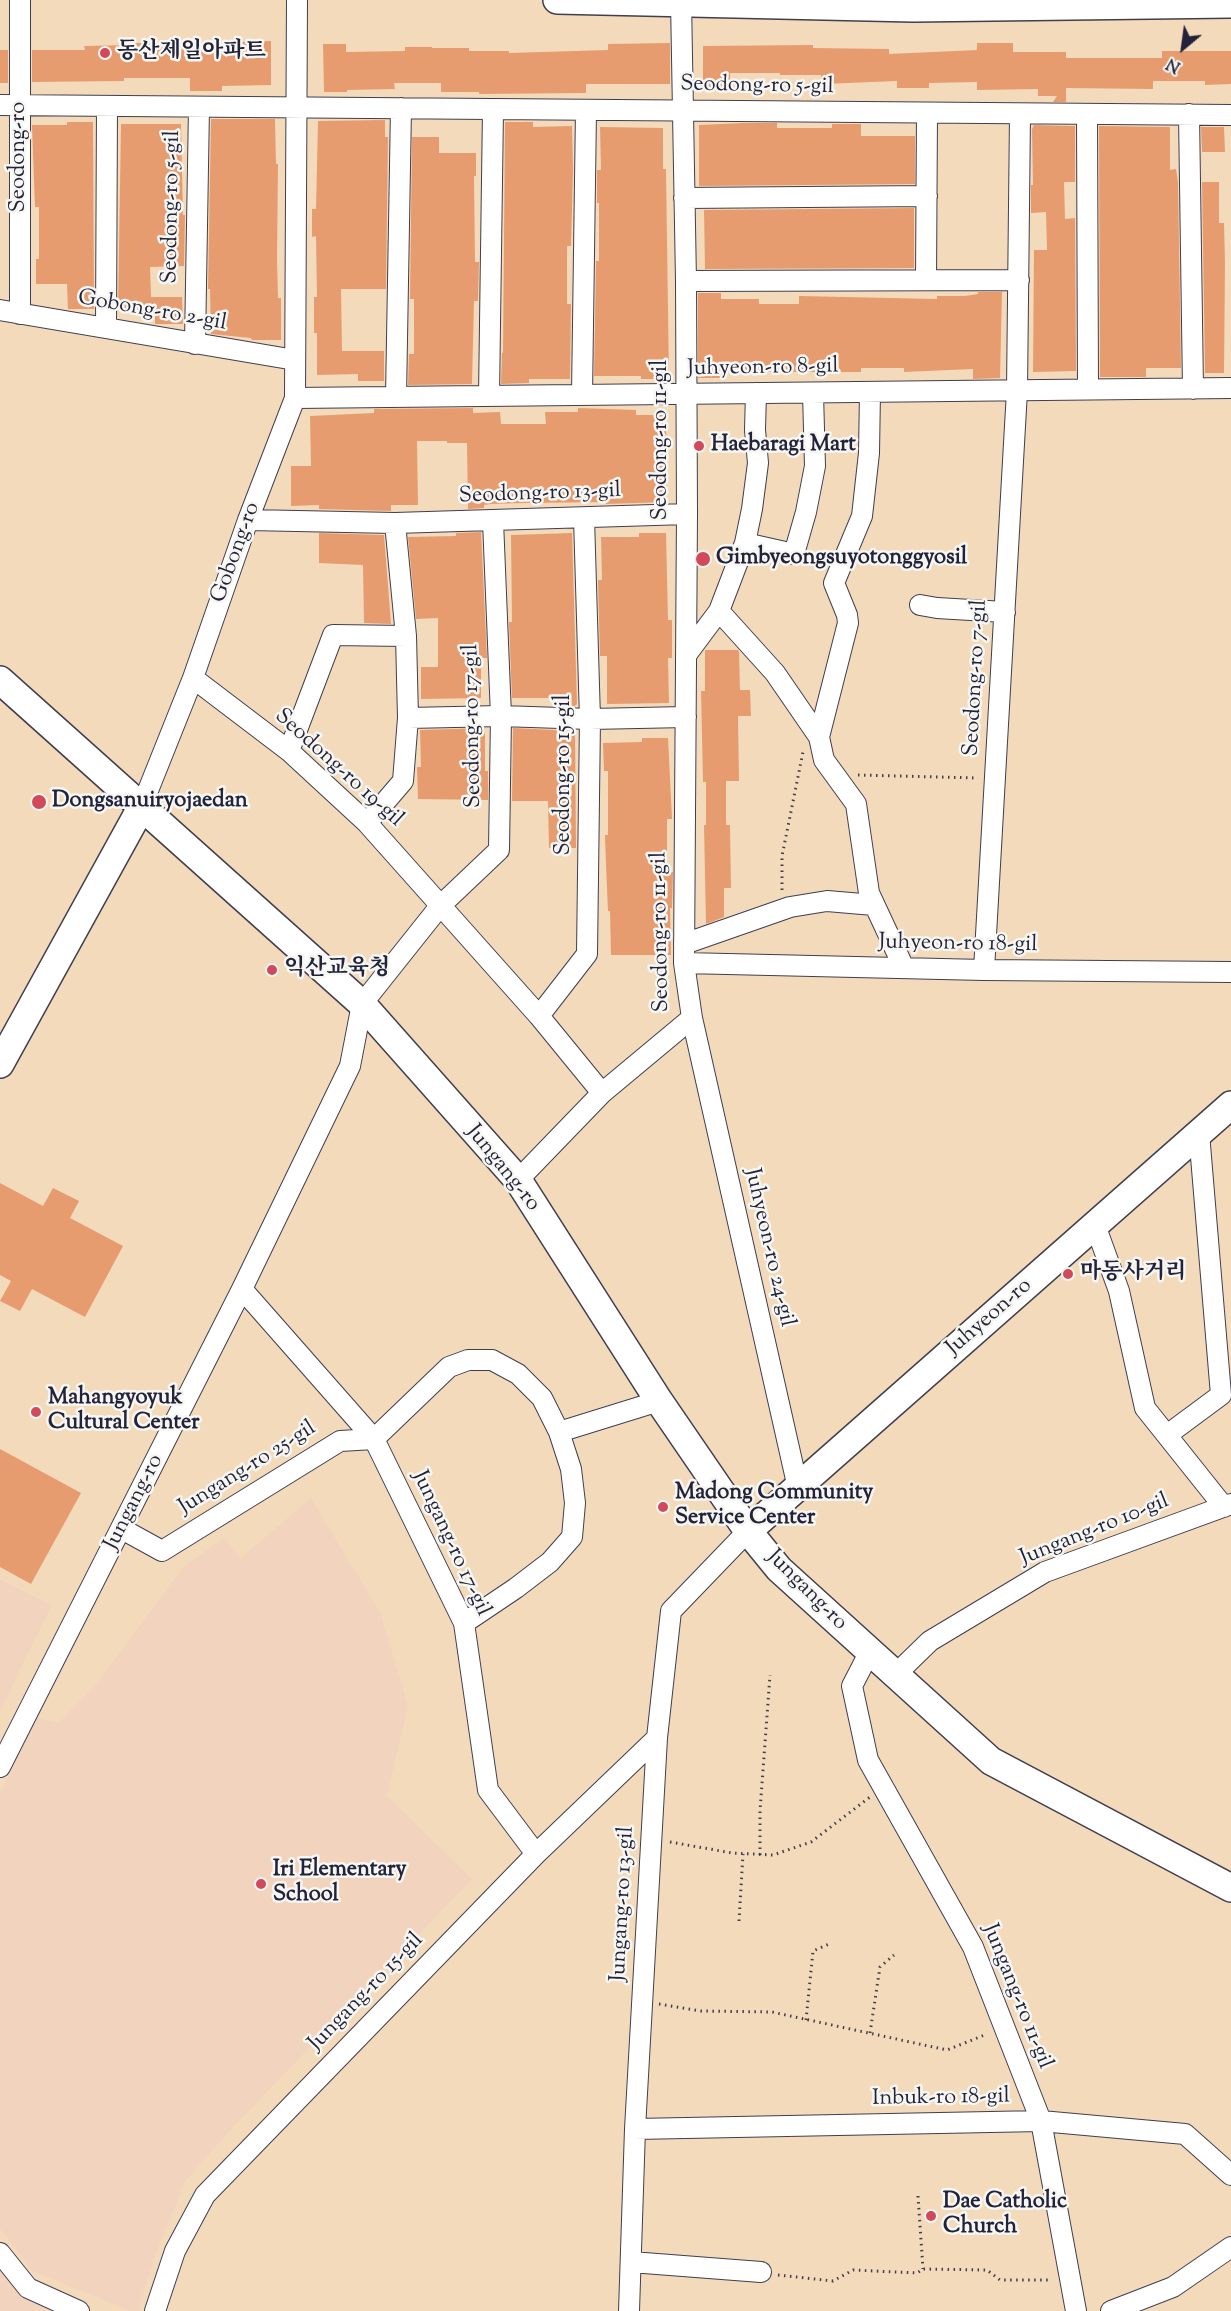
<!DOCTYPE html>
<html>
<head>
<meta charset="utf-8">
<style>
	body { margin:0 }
	#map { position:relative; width:1231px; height:2311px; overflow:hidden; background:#f3dabb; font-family:"Sorts Mill Goudy",serif }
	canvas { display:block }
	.north { position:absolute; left:1153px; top:18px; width:60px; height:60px; -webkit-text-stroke:4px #f6f6f2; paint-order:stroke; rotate:209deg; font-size:16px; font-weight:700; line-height:24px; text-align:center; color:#22223b }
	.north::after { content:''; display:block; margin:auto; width:21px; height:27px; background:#22223b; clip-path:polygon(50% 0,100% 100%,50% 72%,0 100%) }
</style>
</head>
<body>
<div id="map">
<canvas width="1231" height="2311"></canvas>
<div class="north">N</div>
</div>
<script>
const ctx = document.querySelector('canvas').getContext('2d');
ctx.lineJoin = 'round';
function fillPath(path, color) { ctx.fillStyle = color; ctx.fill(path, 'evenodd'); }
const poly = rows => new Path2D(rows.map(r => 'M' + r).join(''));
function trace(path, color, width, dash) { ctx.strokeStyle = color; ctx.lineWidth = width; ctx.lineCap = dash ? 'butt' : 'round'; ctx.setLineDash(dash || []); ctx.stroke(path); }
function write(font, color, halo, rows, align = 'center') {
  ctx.font = font + ' "Sorts Mill Goudy","Noto Serif KR",serif'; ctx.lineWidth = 5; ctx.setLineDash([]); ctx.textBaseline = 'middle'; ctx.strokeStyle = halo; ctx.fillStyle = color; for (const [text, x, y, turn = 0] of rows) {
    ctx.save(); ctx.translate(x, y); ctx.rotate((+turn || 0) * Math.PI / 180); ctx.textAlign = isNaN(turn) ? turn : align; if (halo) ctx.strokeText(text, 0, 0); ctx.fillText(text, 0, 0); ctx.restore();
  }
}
fillPath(poly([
	[311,1498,380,1612,408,1706,387,1796,472,1879,234,2126,186,2180,155,2256,138,2311,130,2311,33,2271,0,2229,0,1793,37,1718,58,1723,99,1681,183,1567,224,1538,241,1558],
	[0,1579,52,1605,0,1711],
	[0,2270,27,2299,52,2311,0,2311]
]), '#f2d4be');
fillPath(poly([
	[271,41,271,85,222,86,222,91,190,91,190,78,124,78,124,81,32,82,32,50,85,50,84,46,133,45,133,43,165,43,165,49,240,49,240,42],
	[670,43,670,84,586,84,586,93,479,94,479,92,441,92,441,83,394,83,395,89,347,90,347,92,324,92,323,44,346,44,346,52,405,51,405,47,432,47,432,48,469,48,469,51,509,51,509,53,608,50,608,44],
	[977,43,1013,43,1013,52,1066,52,1066,58,1162,58,1162,51,1231,51,1231,84,1205,85,1205,81,1153,81,1153,89,1066,88,1066,102,1053,102,1057,96,1038,96,1038,89,977,90,977,82,929,83,929,88,897,88,897,81,822,84,821,75,780,75,780,73,730,73,730,87,703,88,703,46,813,45,813,48,889,49,889,54,977,50],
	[0,50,8,50,8,83,0,83],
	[211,119,275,119,276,164,278,164,277,260,278,298,281,298,281,340,252,340,251,338,211,334,210,289,208,289],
	[385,120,385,137,388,137,386,289,341,289,342,351,384,351,384,381,358,381,358,374,317,375,317,333,314,333,314,297,317,297,316,236,312,237,312,209,316,209,318,121],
	[67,122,93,122,94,309,68,309,67,284,36,284,36,259,39,259,39,207,35,207,32,125,67,125],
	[505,122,533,122,533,127,572,126,573,170,571,246,567,246,567,304,571,304,570,379,529,379,529,383,501,384,502,353,503,353],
	[743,123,777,123,777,128,832,128,832,124,861,124,861,136,915,136,915,184,699,186,699,125],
	[121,124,181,124,183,215,185,215,184,266,150,267,151,297,182,297,183,324,155,324,155,313,122,313,122,309,118,309],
	[1034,125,1075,126,1075,182,1064,182,1065,219,1075,218,1076,371,1033,372,1034,250,1047,250,1046,212,1031,213,1031,185,1033,185,1032,129],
	[1099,126,1170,127,1170,170,1176,169,1178,182,1181,368,1146,368,1146,377,1100,377],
	[600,127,663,128,663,169,666,169,669,379,641,379,641,376,594,376,596,261,599,261,599,203,597,203,597,170,601,170],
	[1201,127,1224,127,1225,152,1202,152],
	[412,137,439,137,439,153,476,153,476,176,474,176,475,262,479,262,478,301,474,301,472,384,408,385,409,354,414,354,414,299,410,299],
	[1202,182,1219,182,1219,223,1224,223,1225,262,1224,373,1205,373],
	[914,208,914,268,705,269,704,210],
	[978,292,1002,292,1000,378,973,379,973,369,904,372,904,368,861,368,861,372,722,372,722,378,698,378,698,293,721,293,721,299,759,299,759,304,799,304,799,296,937,299,937,296,965,296,978,294],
	[473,408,473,413,500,412,501,424,546,424,545,412,578,412,578,408,636,410,636,415,666,415,667,502,606,504,606,502,523,503,491,504,484,505,484,508,468,509,467,443,447,443,447,441,417,441,418,505,391,505,391,511,319,509,319,505,291,506,291,466,311,466,310,416,374,413,374,409],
	[481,532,487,658,481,658,481,698,421,699,421,667,438,667,438,618,416,619,408,537,456,536,456,533],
	[319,533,384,535,391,624,364,623,363,565,319,563],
	[572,533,577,704,575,706,562,706,562,698,512,698,509,622,512,622,511,535],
	[639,533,666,533,668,620,672,620,672,658,668,658,669,703,607,704,607,656,600,656,598,580,602,580,601,537,639,537],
	[705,650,738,650,739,652,740,690,750,690,751,716,738,716,739,781,726,781,726,825,730,825,731,888,724,888,724,917,706,924,704,825,706,825,706,782,703,782,701,691,705,691],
	[485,728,485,771,488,771,488,800,418,799,417,767,421,767,420,730],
	[513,728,575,731,576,848,549,848,548,801,512,801],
	[642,738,668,738,672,819,667,819,667,872,673,872,672,908,670,908,671,955,611,955,610,911,608,911,606,865,605,835,608,835,608,771,604,771,603,743,642,742],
	[0,1183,43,1206,53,1188,79,1201,70,1218,123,1246,85,1317,32,1289,20,1311,0,1301,11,1281,0,1275],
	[0,1449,81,1493,31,1584,0,1567]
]), '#e79c6f');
const street = poly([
	[0,105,1231,115],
	[1087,114,1088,389],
	[1189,114,1193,389],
	[684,198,927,196],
	[926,280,927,113],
	[686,281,1019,280],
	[0,310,295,360],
	[20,314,20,0],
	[106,328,107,106],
	[195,344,199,107],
	[582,395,586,110],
	[489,396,493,109],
	[396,397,401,108],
	[295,398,1231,388],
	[248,520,395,523,687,514],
	[745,543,794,554,806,512,815,466,813,393],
	[920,605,937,608,1005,612],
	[719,611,775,673,819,737,824,760,856,804,869,893,904,968],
	[687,654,719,611,745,543,752,509,758,463,755,430,756,393],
	[193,678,289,751,367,823,539,1016,602,1093],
	[408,718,501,716,590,719,686,717],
	[819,737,848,623,847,615,834,583,862,516,869,453,870,392],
	[289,751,333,635,406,636],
	[141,808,193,678,248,520,295,398,297,0],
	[367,823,403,781,408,718,406,636,395,523],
	[684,944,790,907,827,901,874,905],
	[684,963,984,970,1231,972],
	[984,970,1017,391,1020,114],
	[539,1016,587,954,590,719,584,518],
	[692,1018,798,1488],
	[518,1180,602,1093,692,1018,684,963,687,514,686,281,681,0],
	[1095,1225,1119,1291,1145,1408,1224,1507],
	[242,1289,374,1439,464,1623,488,1790,536,1854],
	[1167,1435,1221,1395,1199,1133],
	[122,1529,162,1551,340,1441,374,1439,449,1367,468,1360,492,1360,518,1374,542,1398,559,1432,659,1401],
	[464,1623,516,1588,550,1562,572,1537,575,1503,571,1469,559,1432],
	[869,1653,852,1686,868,1760,973,1947,1041,2121,1076,2311],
	[895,1675,930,1641,1045,1572,1231,1504],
	[0,1767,242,1289,350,1066,362,1004,440,906,499,850,501,716,493,521],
	[635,2129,1041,2121,1185,2134,1231,2175],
	[0,2253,28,2288,79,2311],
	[631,2262,761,2272],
	[155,2311,175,2251,205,2195,536,1854,657,1738],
	[629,2311,635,2129,657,1738,671,1611,748,1531],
	[1111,2311,1173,2287,1231,2247]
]);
const secondary = poly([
	[557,0,913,8,1231,4],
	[0,680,362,1004,518,1180,659,1401,748,1531,779,1569,991,1761,1231,1888],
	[0,1064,141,808],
	[748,1531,1231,1105]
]);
trace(street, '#413e4e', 22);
trace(secondary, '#413e4e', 30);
trace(poly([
	[858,775,978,778],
	[782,890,782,856,803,752],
	[670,1842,732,1853,773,1855,811,1842,870,1797],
	[760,1855,760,1811,770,1675],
	[739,1921,743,1854],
	[659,2004,701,2011,772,2012,947,2050,987,2034],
	[806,2020,813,1951,829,1944],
	[870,2033,880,1967,894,1955],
	[918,2196,923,2269],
	[778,2275,833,2281,853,2270,917,2273,923,2269,987,2270,1000,2280,1052,2280]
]), '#413e4e', 3, [1.5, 4.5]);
trace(street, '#fff', 20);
trace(secondary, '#fff', 27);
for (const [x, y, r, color] of [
	[105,53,6,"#d1495b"],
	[699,446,6,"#d1495b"],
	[703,559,8,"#d1495b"],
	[39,802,8,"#d1495b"],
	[272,970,6,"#d1495b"],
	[1068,1274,6,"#d1495b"],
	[36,1412,6,"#d1495b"],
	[663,1507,6,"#d1495b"],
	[261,1884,6,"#d1495b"],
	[931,2216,6,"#d1495b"]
]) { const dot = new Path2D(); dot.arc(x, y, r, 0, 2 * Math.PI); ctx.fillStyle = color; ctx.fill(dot); trace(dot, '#f6f6f2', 2); }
write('bold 22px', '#22223b', '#f6f6f2', [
	["동산제일아파트",117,53],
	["Haebaragi Mart",711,446],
	["Gimbyeongsuyotonggyosil",716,559],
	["Dongsanuiryojaedan",52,802],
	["익산교육청",284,970],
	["마동사거리",1080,1274],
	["Mahangyoyuk",48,1399],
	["Cultural Center",48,1424],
	["Madong Community",675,1494],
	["Service Center",675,1519],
	["Iri Elementary",273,1871],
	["School",273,1896],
	["Dae Catholic",943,2203],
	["Church",943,2228]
], 'left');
write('22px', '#22223b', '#f6f6f2', [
	["Seodong-ro 5-gil",757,87,1],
	["Seodong-ro",20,157,-90],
	["Seodong-ro 5-gil",173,207,-89],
	["Gobong-ro 2-gil",152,312,10],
	["Juhyeon-ro 8-gil",763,369,-1],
	["Seodong-ro 11-gil",662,440,-90],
	["Seodong-ro 13-gil",540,495,-2],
	["Gobong-ro",237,553,-70],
	["Seodong-ro 7-gil",977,678,-87],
	["Seodong-ro 17-gil",474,726,-91],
	["Seodong-ro 19-gil",338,769,42],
	["Seodong-ro 15-gil",565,775,-90],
	["Seodong-ro 11-gil",662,932,-91],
	["Juhyeon-ro 18-gil",958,945,1],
	["Jungang-ro",502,1169,51],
	["Juhyeon-ro 24-gil",768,1248,77],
	["Juhyeon-ro",990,1318,-41],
	["Jungang-ro 25-gil",248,1469,-32],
	["Jungang-ro",135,1503,-63],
	["Jungang-ro 10-gil",1095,1531,-22],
	["Jungang-ro 17-gil",450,1544,65],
	["Jungang-ro",806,1591,45],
	["Jungang-ro 13-gil",624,1904,-87],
	["Jungang-ro 15-gil",367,1993,-46],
	["Jungang-ro 11-gil",1016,1997,68],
	["Inbuk-ro 18-gil",941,2099,-1]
]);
</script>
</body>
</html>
